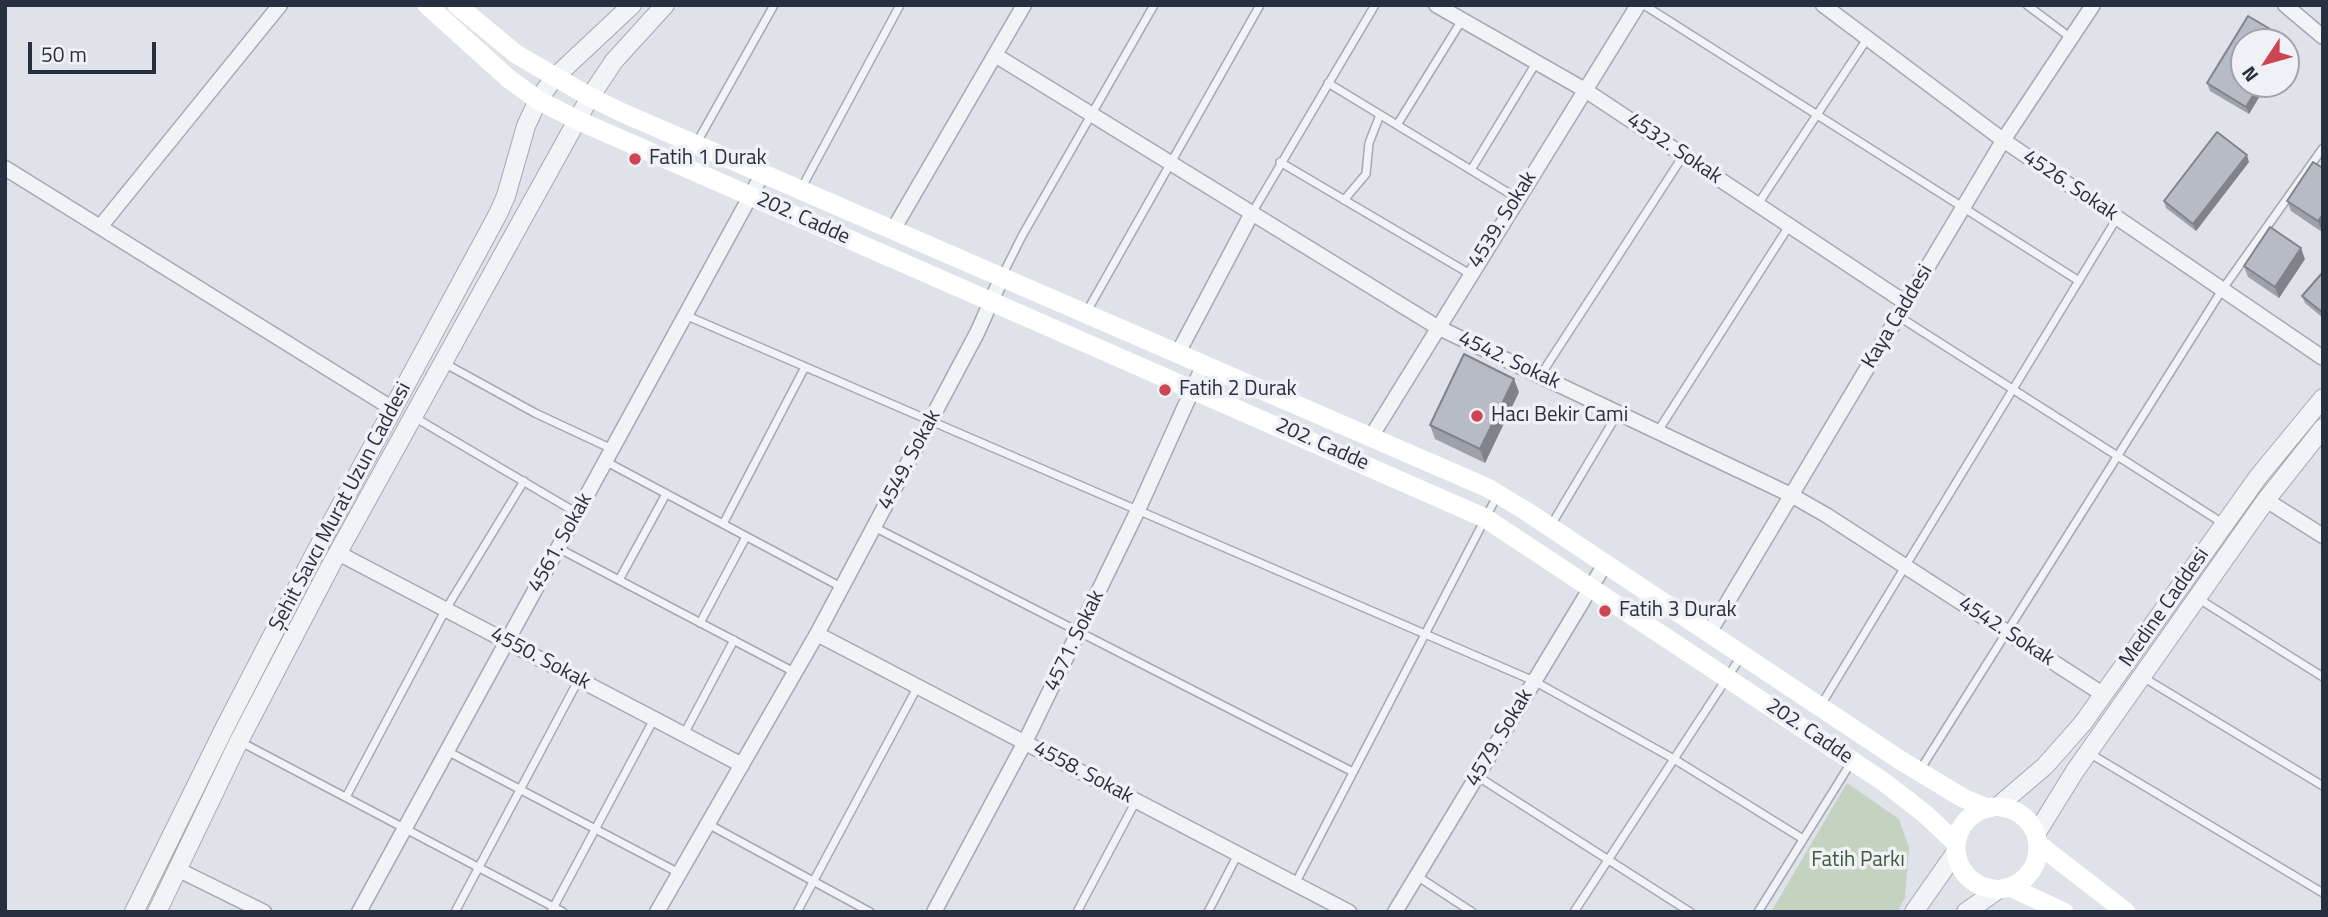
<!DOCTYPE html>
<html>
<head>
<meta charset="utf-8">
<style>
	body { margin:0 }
	#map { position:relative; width:2328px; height:917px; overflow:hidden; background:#dfe2e8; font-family:"Titillium Web",sans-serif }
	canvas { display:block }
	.frame { position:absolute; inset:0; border:7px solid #282f3f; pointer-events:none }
	.north { position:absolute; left:2230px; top:28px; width:70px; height:70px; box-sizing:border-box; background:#eff1f6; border:2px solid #9fa3ad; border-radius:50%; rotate:234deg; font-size:19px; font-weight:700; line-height:28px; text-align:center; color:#282f3f }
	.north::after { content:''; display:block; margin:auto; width:24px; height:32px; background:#cd4552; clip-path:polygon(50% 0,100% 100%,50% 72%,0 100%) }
	.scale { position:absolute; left:28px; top:42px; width:128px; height:32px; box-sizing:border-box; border:4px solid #282f3f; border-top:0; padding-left:9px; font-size:21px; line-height:24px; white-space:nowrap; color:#282f3f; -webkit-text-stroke:5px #eff1f6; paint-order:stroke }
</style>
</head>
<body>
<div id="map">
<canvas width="2328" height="917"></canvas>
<div class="frame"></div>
<div class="north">N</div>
<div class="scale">50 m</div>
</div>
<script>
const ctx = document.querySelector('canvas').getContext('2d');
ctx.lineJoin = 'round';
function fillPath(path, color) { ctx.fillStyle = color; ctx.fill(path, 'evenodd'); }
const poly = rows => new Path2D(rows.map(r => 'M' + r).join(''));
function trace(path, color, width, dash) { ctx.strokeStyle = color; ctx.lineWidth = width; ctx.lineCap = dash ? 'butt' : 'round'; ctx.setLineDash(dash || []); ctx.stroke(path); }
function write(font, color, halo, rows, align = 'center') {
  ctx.font = font + ' "Titillium Web",sans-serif'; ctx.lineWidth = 7; ctx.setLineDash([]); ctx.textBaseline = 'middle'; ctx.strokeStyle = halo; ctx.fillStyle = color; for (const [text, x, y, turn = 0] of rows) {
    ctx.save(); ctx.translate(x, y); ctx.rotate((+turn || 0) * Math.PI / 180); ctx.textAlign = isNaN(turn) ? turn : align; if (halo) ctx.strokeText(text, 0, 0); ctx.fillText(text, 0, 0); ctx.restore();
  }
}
fillPath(poly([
	[1847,783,1899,819,1909,848,1905,898,1897,912,1771,912]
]), '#c4d2c0');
const service = poly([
	[1644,5,2079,281],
	[2027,5,2071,38],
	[1328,83,1517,198],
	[1397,125,1462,20],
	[696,144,774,5],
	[1280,162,1470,274],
	[1471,170,1536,63],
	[801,189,900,5],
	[1344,200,1366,174,1369,143,1380,115],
	[1758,204,1867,39],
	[1252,213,1375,5],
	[1002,276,1022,236,1154,5],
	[1086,313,1260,5],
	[685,315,1534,681,1674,759,1803,839],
	[1898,316,2224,524],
	[444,363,535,413,612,449],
	[1540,376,1683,156],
	[414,417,577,513],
	[1658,431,1789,226],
	[605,461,841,587],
	[723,524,805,367],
	[874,527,1353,772],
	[1550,527,1618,413],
	[558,548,794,672],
	[619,580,666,494],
	[2199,599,2323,677],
	[700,623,746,537],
	[2141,676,2323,786],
	[1821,705,2117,218],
	[684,734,734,640],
	[239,741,563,912],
	[447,751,679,873],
	[2089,753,2323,893],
	[1920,770,2222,290,2323,148],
	[1477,776,1690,912],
	[346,797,446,609,524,481],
	[708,824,870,912],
	[1417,876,1472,912],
	[1295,884,1497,496],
	[455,912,579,679],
	[551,912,654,719],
	[797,912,918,686],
	[1077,912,1136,801],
	[1208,912,1238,854],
	[1574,912,1740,658],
	[1758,912,1852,761]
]);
const minor = poly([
	[1436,5,1585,90,1906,303],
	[1823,5,2003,140,2323,358],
	[2285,5,2323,37],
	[995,55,1437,327,1791,495,1826,515,2104,695],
	[5,168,393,409],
	[100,227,280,5],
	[893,230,1024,5],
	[1178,353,1252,213],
	[1371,437,1638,5],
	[2266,500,2323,536],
	[338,553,742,765],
	[1709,633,2004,139,2093,5],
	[817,634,1349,912],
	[177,869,264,912],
	[359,912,763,173],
	[657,912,817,634,977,333,1002,277],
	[934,912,1025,742,1138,510,1204,364],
	[1395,912,1605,564]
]);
const tertiary = poly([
	[1997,807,2045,766,2083,723,2258,477,2323,398],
	[2036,834,2075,771,2266,500,2323,428],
	[134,912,224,729,314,555,498,214,506,196,526,126,538,100,554,78,632,5],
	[157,912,239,741,331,565,590,97,614,61,665,5],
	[1914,912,1956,852],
	[1966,912,1999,889]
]);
trace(service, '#a4a9b2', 10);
trace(minor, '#a4a9b2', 17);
trace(tertiary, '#a4a9b2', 20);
trace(service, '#f2f3f7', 7);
trace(minor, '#f2f3f7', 14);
trace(tertiary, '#f2f3f7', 18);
trace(poly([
	[427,5,509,79,538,100,577,120,1485,518,1884,782,1925,814,1956,843],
	[457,5,516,54,590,97,623,113,1488,488,1529,513,1900,760,1963,798,1987,808],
	'1956 848a41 41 0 1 1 82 0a41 41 0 1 1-82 0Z',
	[2038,844,2126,912],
	[2010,887,2064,912]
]), '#fff', 19);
fillPath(poly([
	[2287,39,2289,46,2286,51,2286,42,2244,84,2267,84,2249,114,2210,91,2207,83],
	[2249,162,2196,231,2166,208,2164,201],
	[2323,168,2323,231,2322,232,2291,211,2287,201],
	[2305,259,2279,298,2248,277,2244,266],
	[2323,272,2323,318,2305,303,2302,296],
	[1519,392,1485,463,1435,439,1430,425]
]), '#9da1a9');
fillPath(poly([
	[2287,39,2289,46,2286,51,2286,42,2285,42],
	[2260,84,2267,84,2249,114,2246,107],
	[2247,155,2249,162,2196,231,2193,224],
	[2323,215,2323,231,2322,232,2318,221],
	[2301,248,2305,259,2279,298,2275,287],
	[1514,379,1519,392,1485,463,1480,449]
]), '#80838a');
const building = poly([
	[2248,16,2287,39,2285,42,2244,42,2244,84,2260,84,2246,107,2207,83,2248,16],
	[2217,132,2247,155,2193,224,2164,201,2217,132],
	[2313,162,2323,168,2323,215,2318,221,2287,201,2313,162],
	[2270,227,2301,248,2275,287,2244,266,2270,227],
	[2323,272,2323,313,2302,296,2323,272],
	[1464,354,1514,379,1480,449,1430,425,1464,354]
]);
fillPath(building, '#b7bbc5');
trace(building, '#80838a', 2);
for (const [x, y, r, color] of [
	[635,159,7,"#cd4552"],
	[1165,390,7,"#cd4552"],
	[1477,416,7,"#cd4552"],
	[1605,611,7,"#cd4552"]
]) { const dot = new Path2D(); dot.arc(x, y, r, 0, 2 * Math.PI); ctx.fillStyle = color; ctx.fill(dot); trace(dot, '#eff1f6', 2.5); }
write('21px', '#282f3f', '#eff1f6', [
	["4532. Sokak",1674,149,34],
	["4526. Sokak",2070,186,34],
	["202. Cadde",803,219,24],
	["4539. Sokak",1503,220,-58],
	["Kaya Caddesi",1898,317,-59],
	["4542. Sokak",1509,361,25],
	["202. Cadde",1322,445,24],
	["4549. Sokak",910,460,-62],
	["Şehit Savcı Murat Uzun Caddesi",341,507,-62],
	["4561. Sokak",561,543,-61],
	["Medine Caddesi",2165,608,-55],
	["4542. Sokak",2006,632,33],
	["4571. Sokak",1075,641,-64],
	["4550. Sokak",540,659,28],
	["202. Cadde",1809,732,34],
	["4579. Sokak",1500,738,-59],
	["4558. Sokak",1083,773,28]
]);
write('21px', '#282f3f', '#eff1f6', [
	["Fatih 1 Durak",649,159],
	["Fatih 2 Durak",1179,390],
	["Hacı Bekir Cami",1491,416],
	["Fatih 3 Durak",1619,611]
], 'left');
write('21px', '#3b5b36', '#eff1f6', [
	["Fatih Parkı",1858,861]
]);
</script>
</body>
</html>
